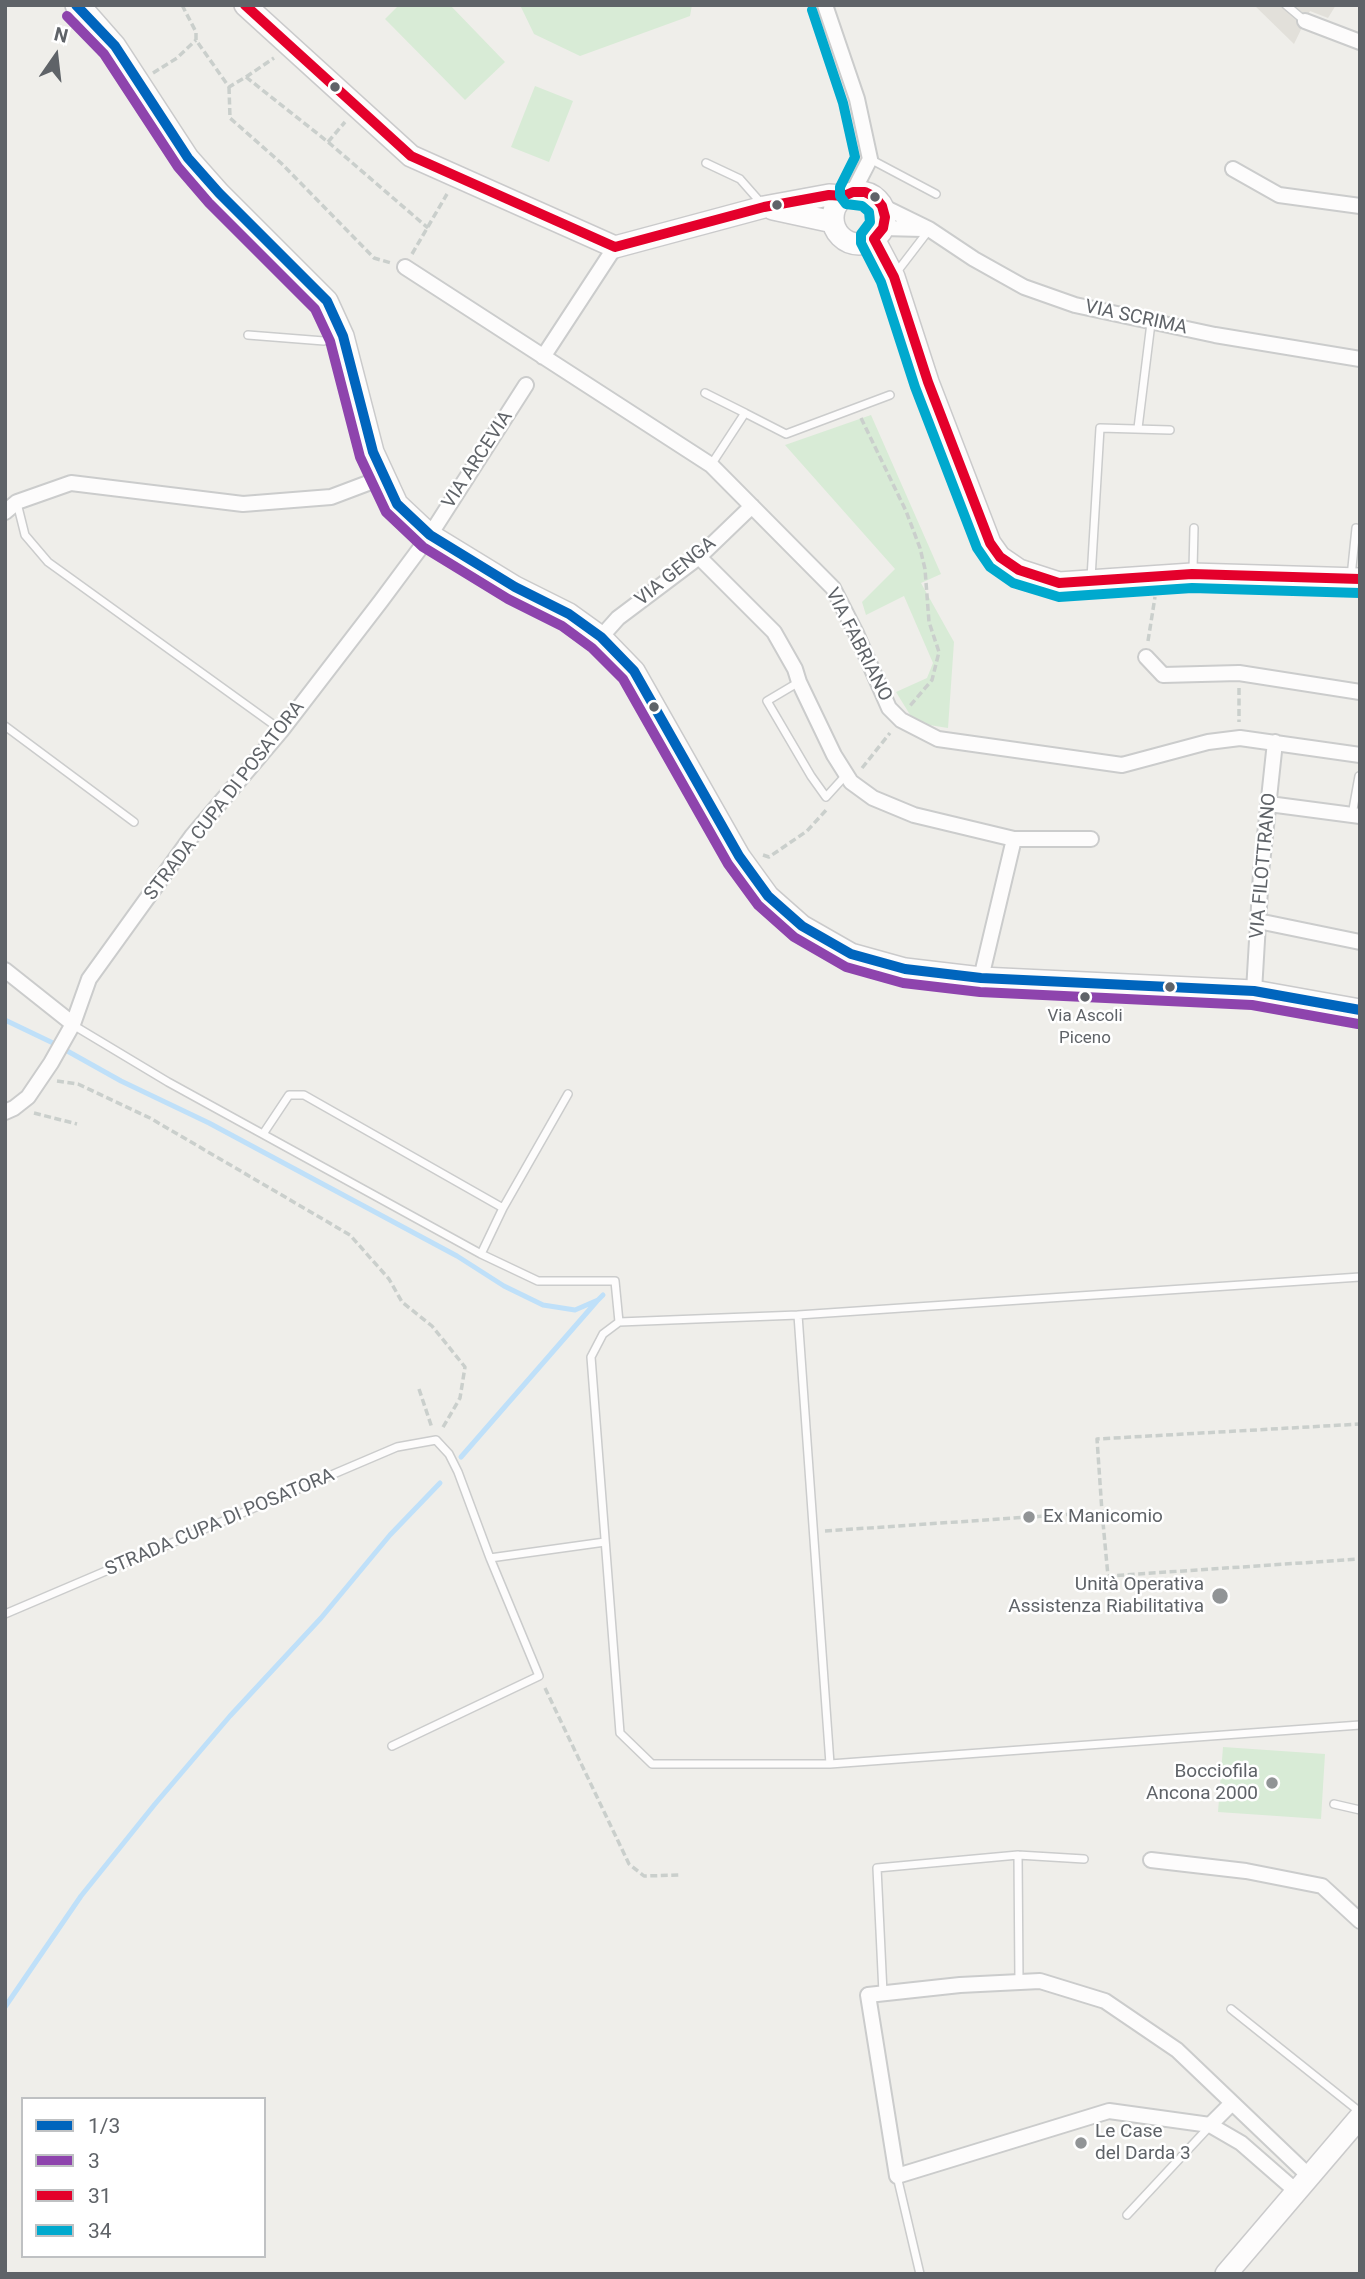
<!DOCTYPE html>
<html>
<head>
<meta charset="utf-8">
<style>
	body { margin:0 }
	#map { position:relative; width:1365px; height:2279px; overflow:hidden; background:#efeeea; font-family:Roboto,sans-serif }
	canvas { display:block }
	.frame { position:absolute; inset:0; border:7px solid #5f6368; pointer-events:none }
	.legend { position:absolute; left:21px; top:2097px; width:245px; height:161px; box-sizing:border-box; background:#fff; border:2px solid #bfc1c3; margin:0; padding:9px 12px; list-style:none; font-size:21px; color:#5f6368 }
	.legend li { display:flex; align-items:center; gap:14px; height:35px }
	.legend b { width:35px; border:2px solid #bfc1c3 }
	.north { position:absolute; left:21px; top:21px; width:70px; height:70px; -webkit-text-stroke:5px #fff; paint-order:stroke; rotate:14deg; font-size:19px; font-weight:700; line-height:28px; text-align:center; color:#5f6368 }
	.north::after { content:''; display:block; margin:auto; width:24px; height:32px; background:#5f6368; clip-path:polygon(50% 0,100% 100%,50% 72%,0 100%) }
</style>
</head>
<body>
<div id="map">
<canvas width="1365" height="2279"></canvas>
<div class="frame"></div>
<ul class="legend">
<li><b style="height:9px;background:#0065bd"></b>1/3</li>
<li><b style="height:9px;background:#8e44ad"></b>3</li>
<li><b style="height:9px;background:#e4002b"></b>31</li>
<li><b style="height:9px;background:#00a9ce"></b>34</li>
</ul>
<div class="north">N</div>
</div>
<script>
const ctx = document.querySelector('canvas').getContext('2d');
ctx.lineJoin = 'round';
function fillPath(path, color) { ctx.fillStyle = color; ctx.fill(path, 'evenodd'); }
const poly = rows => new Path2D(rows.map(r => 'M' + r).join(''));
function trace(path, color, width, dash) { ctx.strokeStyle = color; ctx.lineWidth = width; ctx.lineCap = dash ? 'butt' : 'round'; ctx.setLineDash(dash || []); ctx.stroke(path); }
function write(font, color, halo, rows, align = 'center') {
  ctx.font = font + ' Roboto,sans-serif'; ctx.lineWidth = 5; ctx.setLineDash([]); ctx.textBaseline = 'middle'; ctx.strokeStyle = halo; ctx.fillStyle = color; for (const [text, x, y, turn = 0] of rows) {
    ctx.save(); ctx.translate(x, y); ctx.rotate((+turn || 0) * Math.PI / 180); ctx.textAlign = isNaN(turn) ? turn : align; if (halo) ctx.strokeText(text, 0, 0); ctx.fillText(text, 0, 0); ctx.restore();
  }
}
fillPath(poly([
	[1254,5,1336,5,1328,18,1310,11,1294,44]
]), '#e2e0da');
fillPath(poly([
	[399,5,450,5,505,62,465,100,385,19],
	[520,5,692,5,690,16,580,56,534,34],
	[535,86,573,101,549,162,511,147],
	[871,415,941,574,921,583,954,642,948,728,923,724,912,718,896,692,927,678,933,663,904,596,866,615,862,602,895,569,785,445],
	[1223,1747,1325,1754,1321,1819,1218,1812]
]), '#d8ebd6');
trace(poly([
	[5,1020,53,1043,121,1081,209,1123,457,1256,504,1286,543,1305,575,1310,598,1300,603,1295],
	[461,1457,597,1301],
	[5,2007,81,1896,155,1804,230,1716,321,1618,390,1535,440,1483]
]), '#bfe0f9', 5);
const lane = poly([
	[1286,5,1305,21],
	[870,159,936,194],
	[706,163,740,179,762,204],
	[896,273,929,230],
	[248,335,324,341,341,336],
	[705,393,745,413],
	[1138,428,1151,323],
	[711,465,745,413,786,434,890,395],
	[17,503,25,535,48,562,281,730],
	[1193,570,1194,528],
	[1351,577,1356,528],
	[1091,578,1100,428,1170,430],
	[799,682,767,701,811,776,826,797,846,775],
	[5,726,134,822],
	[1352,815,1359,776],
	[73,1025,168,1082,481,1254,538,1281,615,1281,619,1322],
	[263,1134,289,1095,304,1095,503,1208],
	[481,1254,503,1208,568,1094],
	[1360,1277,798,1315,830,1764,1360,1725],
	[798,1315,619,1322,603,1334,591,1357,620,1733,652,1764,830,1764],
	[490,1558,605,1542],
	[5,1614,397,1447,436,1440,449,1454,458,1472,490,1558,539,1676,392,1746],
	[1334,1804,1360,1810],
	[1018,1855,1084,1859],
	[883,1993,877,1868,1018,1855,1019,1981],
	[1231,2009,1360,2112],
	[897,2176,920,2274],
	[1127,2215,1210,2126]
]);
const street = poly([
	[825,5,857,99,870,159,853,192],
	[1305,21,1360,42],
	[1233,169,1279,195,1360,206],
	[882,206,929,229,974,259,1024,287,1075,305,1215,335,1360,359],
	[883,228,923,229],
	[405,267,711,465,833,588,856,633,889,708,901,720,938,739,1122,765,1208,742,1240,738,1360,755],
	[543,357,615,247],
	[5,512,17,502,71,483,243,504,331,497,384,477],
	[699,557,774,632,795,669,799,682,834,755,851,782,873,798,914,815,1014,839,1091,839],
	[601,637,618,618,699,557,752,506],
	[1146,657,1163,675,1239,673,1360,692],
	[1269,804,1360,816],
	[1258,921,1360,942],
	[5,970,73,1024],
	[981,978,1014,839],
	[1254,991,1261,873,1275,742],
	[5,1112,14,1108,28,1097,51,1063,73,1024,89,979,192,836,281,731,381,601,430,535,526,385],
	[1151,1860,1246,1871,1322,1886,1360,1921],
	[1231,2104,1210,2125,1241,2143,1296,2191],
	[1210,2125,1109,2111,897,2176,868,1995,960,1985,1040,1981,1105,2001,1177,2050,1309,2176]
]);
const secondary = poly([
	[76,5,86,13,115,46,188,158,219,193,327,301,343,336,373,452,397,504,430,535,515,587,569,614,601,637,634,671,739,856,768,896,802,926,851,954,905,969,981,978,1254,991,1360,1010],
	[245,5,411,156,615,247,764,207,829,195,844,196],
	'833 218a26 26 0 1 1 52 0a26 26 0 1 1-52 0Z',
	[773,209,833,222],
	[874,239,894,277,928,382,990,543,1000,557,1019,570,1059,583,1192,574,1360,579],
	[1226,2274,1360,2117]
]);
trace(lane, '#cbcccc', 10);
trace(street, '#cbcccc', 18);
trace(secondary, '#cacacb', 24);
trace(poly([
	[182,5,196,32,196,40,229,87,246,77,328,142,428,228],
	[153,73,177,58,196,40],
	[246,77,274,58],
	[229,87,230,118,281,163,374,258,391,263],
	[328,142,345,122],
	[412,254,447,194],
	[861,418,906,511,920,548,925,569,929,622,939,652,932,680,909,707],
	[1148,641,1155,597],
	[1239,688,1239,722],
	[862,768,890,733],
	[763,855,769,857,807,831,828,808],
	[57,1081,78,1084,150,1118,350,1235,389,1279,402,1302,432,1326,465,1367,460,1398,442,1429],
	[34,1113,77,1124],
	[419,1389,432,1428],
	[1102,1512,1108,1576,1360,1559],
	[825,1531,1102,1512,1097,1439,1360,1424],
	[545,1688,629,1864,644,1876,681,1875]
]), '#cacfcc', 3.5, [7, 3.5]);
trace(lane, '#fdfcfc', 7);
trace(street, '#fdfcfc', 14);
trace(secondary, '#fdfcfc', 21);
trace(poly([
	[76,5,115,46,188,158,219,193,327,301,343,336,373,452,397,504,430,535,515,587,569,614,601,637,634,671,739,856,768,896,802,926,851,954,905,969,981,978,1254,991,1360,1010]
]), '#0065bd', 10);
trace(poly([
	[67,16,104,54,178,167,209,203,315,309,330,341,360,457,386,512,423,547,508,599,562,626,592,648,623,679,728,864,758,905,794,937,846,967,903,983,980,992,1252,1005,1358,1024]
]), '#8e44ad', 10);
trace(poly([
	[245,5,411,156,615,247,764,207,829,195,844,196,853,192,865,192,875,197,882,206,885,217,883,228,874,239,894,277,928,382,990,543,1000,557,1019,570,1059,583,1192,574,1360,579]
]), '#e4002b', 10);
trace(poly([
	[812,10,843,103,855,157,840,187,840,196,846,204,862,206,869,212,870,222,861,234,861,243,881,282,915,387,977,548,990,567,1013,583,1059,597,1192,588,1360,593]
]), '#00a9ce', 10);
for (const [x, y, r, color] of [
	[335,87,6,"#5f6368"],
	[875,197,6,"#5f6368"],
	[777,205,6,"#5f6368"],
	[654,707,6,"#5f6368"],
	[1170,987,6,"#5f6368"],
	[1085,997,6,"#5f6368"],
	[1029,1517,7,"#919496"],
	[1220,1596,9,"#919496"],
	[1272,1783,7,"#919496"],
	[1081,2143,7,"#919496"]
]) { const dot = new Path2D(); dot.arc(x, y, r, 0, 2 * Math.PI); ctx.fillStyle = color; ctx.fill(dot); trace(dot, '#fff', 2.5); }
write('17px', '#5f6368', '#fff', [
	["Via Ascoli",1085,1017],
	["Piceno",1085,1039]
]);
write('19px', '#5f6368', '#fff', [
	["VIA SCRIMA",1136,318,12],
	["VIA ARCEVIA",478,460,-57],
	["VIA GENGA",676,572,-39],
	["VIA FABRIANO",858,645,63],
	["STRADA CUPA DI POSATORA",225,801,-52],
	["VIA FILOTTRANO",1264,866,-85],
	["STRADA CUPA DI POSATORA",220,1523,-23]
]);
write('19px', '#5f6368', '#fff', [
	["Ex Manicomio",1043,1517],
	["Unità Operativa",1204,1585,"right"],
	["Assistenza Riabilitativa",1204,1607,"right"],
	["Bocciofila",1258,1772,"right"],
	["Ancona 2000",1258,1794,"right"],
	["Le Case",1095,2132],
	["del Darda 3",1095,2154]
], 'left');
</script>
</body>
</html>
